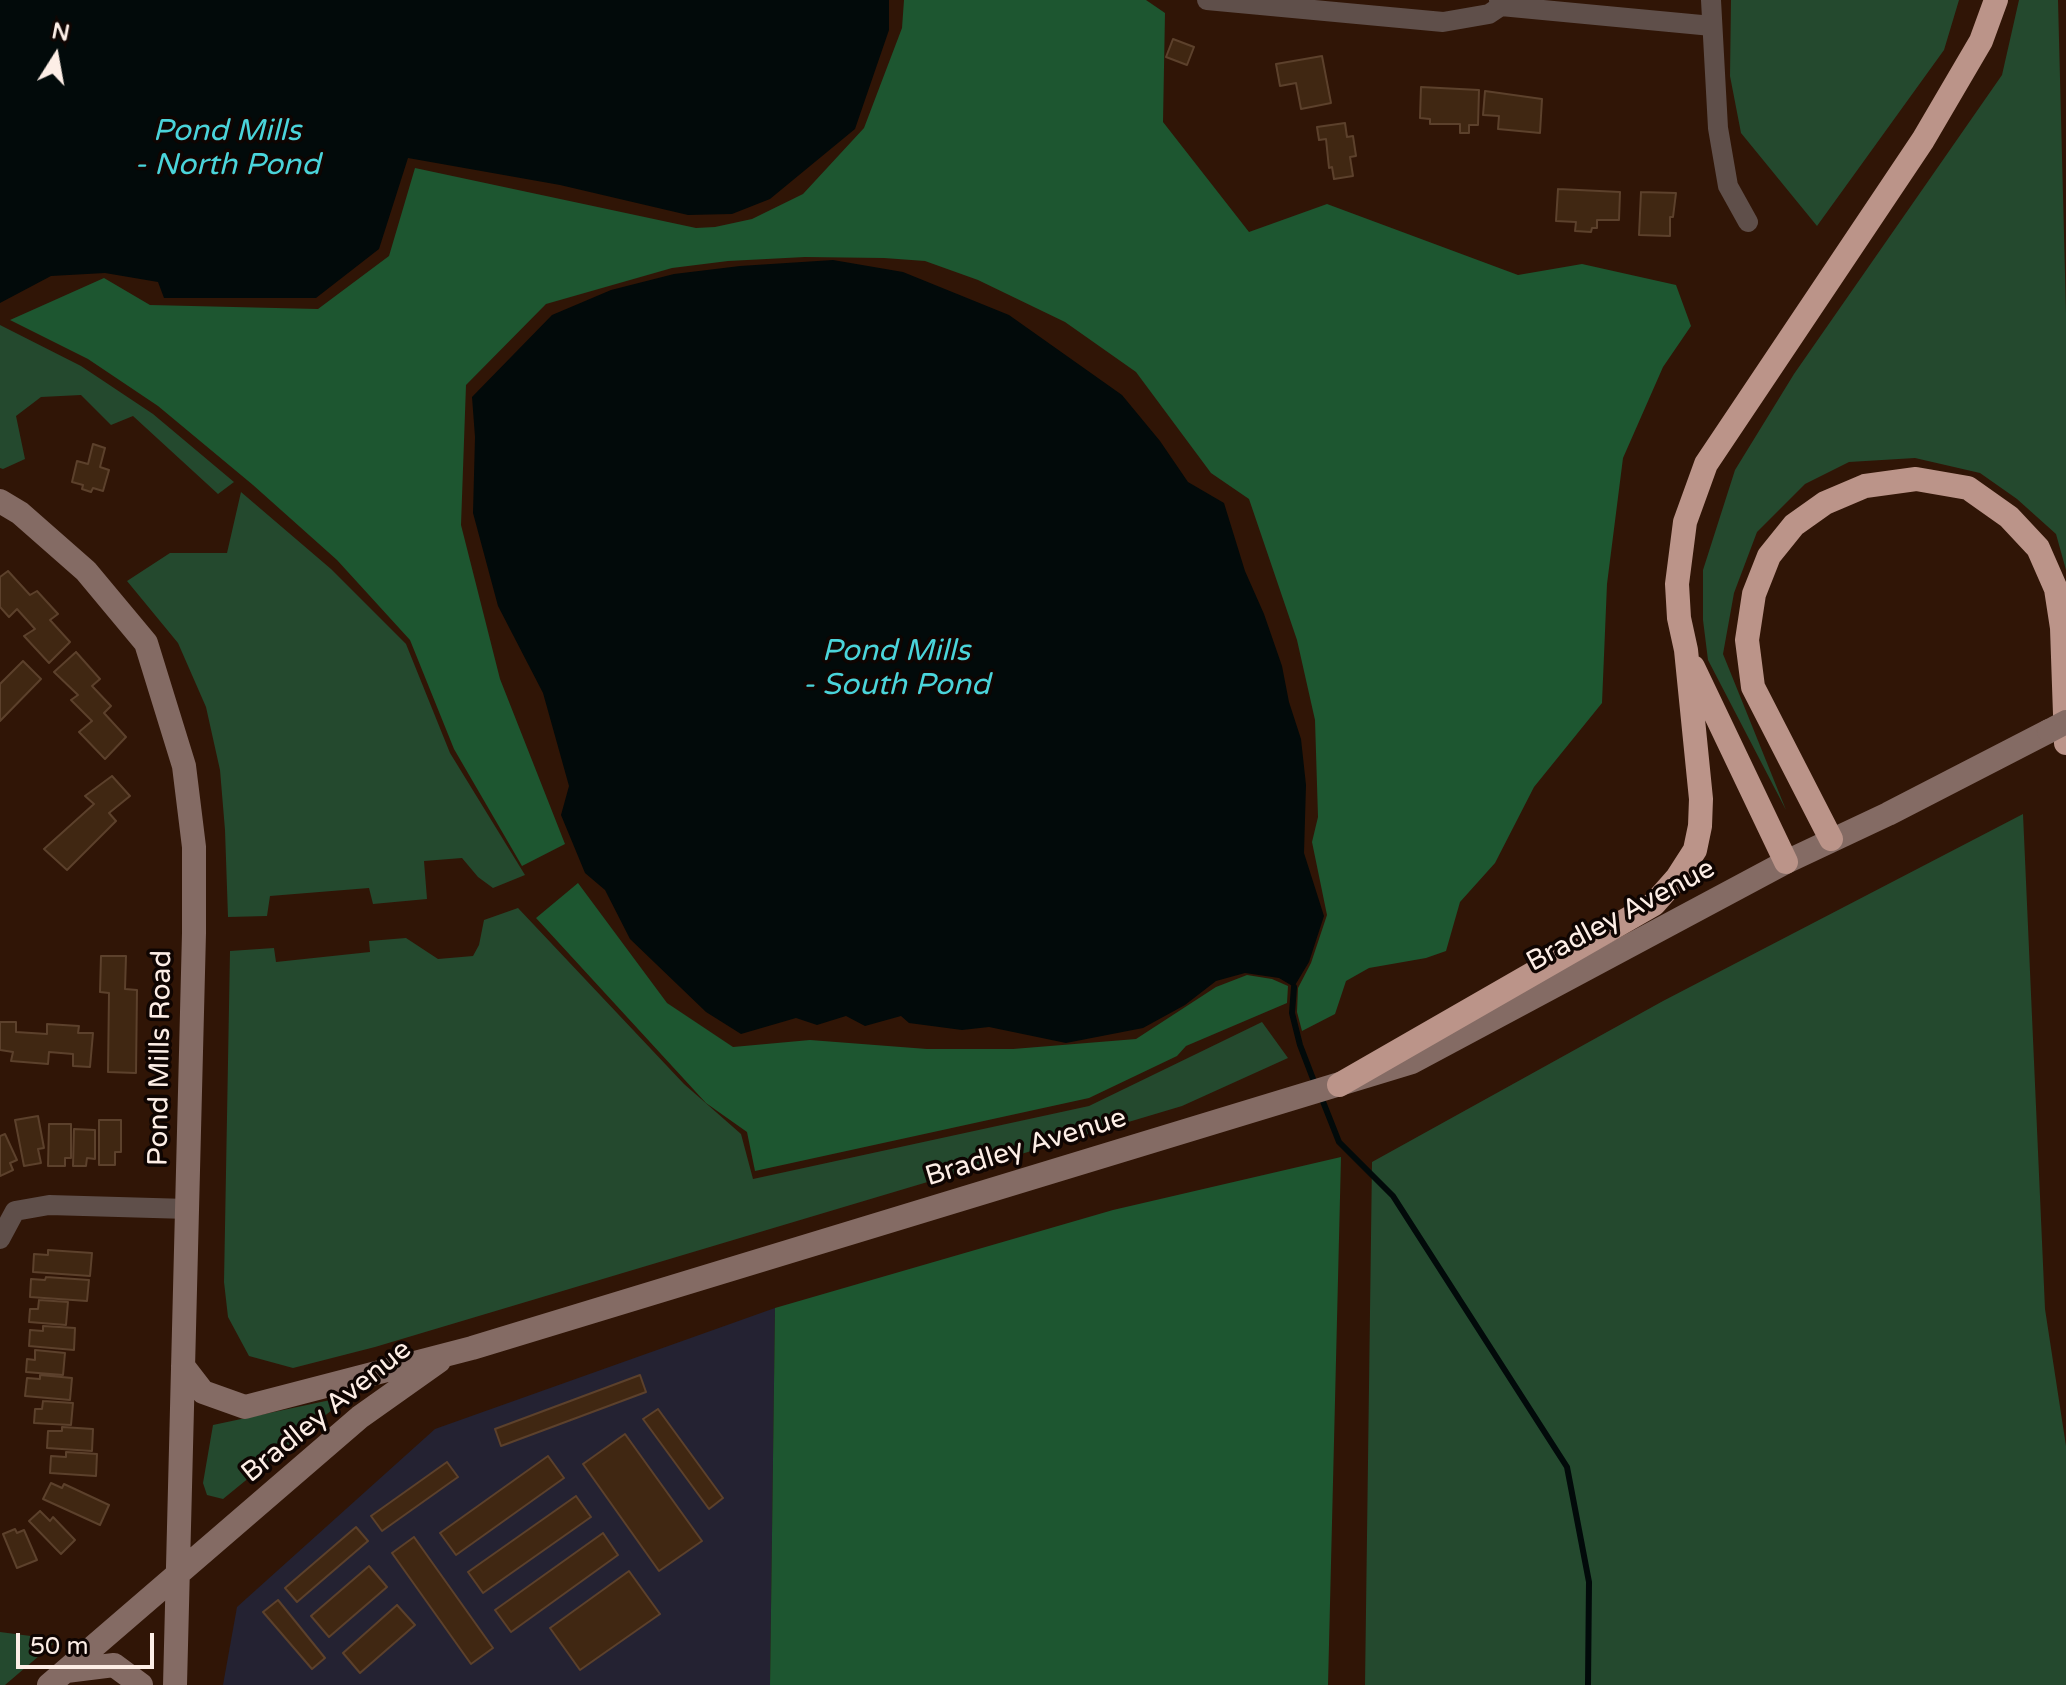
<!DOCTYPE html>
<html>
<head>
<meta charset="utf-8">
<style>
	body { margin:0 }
	#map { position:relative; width:2066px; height:1685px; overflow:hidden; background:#301506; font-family:"Varela Round",sans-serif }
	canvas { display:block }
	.north { position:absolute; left:16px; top:16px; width:80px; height:80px; -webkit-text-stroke:6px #0f0502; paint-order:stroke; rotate:11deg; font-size:22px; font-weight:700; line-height:32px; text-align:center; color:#fdeee6 }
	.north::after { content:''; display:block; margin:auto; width:28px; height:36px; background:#fdeee6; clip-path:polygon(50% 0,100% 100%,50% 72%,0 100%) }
	.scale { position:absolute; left:16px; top:1633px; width:138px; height:36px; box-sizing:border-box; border:4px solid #fdeee6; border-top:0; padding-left:10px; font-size:24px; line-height:28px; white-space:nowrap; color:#fdeee6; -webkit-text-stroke:6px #0f0502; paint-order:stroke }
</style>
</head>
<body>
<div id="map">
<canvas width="2066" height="1685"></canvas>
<div class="north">N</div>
<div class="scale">50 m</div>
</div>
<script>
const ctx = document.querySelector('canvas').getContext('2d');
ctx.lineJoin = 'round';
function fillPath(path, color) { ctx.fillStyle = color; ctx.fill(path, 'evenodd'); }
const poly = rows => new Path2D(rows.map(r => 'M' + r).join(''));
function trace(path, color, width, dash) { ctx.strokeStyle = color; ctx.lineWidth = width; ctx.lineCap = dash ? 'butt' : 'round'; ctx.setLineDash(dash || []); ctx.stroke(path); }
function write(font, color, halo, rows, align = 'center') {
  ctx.font = font + ' "Varela Round",sans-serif'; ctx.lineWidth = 7; ctx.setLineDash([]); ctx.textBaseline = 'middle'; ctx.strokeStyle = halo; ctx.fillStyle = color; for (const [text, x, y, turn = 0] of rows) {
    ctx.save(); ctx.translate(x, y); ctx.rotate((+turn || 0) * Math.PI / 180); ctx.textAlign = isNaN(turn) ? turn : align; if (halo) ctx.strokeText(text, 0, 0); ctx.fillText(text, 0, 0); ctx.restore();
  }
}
fillPath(poly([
	[775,1308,770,1685,223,1685,237,1607,435,1429]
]), '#242232');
fillPath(poly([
	[1731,0,1959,0,1944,50,1817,226,1741,133,1730,76],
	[2019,0,2058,0,2066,313,2066,570,2056,534,2017,499,1980,473,1915,458,1849,462,1805,484,1757,532,1734,593,1723,654,1786,810,1708,660,1703,620,1703,570,1735,470,1794,374,2002,75],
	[0,325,81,366,153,414,234,482,218,494,133,416,111,425,81,395,41,397,16,416,25,459,3,469,0,468],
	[241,492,331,569,406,644,450,753,525,875,493,888,478,877,462,858,424,861,427,899,373,904,369,888,270,896,267,916,228,917,225,830,220,770,206,707,178,643,127,581,170,553,227,553],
	[2023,814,2045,1309,2066,1446,2066,1685,1365,1685,1372,1162,1663,1001],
	[518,908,684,1084,741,1134,753,1179,1089,1106,1262,1022,1288,1058,1182,1106,375,1347,293,1368,249,1356,228,1317,224,1282,230,951,274,948,276,962,370,952,369,941,406,938,438,959,473,956,479,945,484,920],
	[349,1396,223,1499,207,1495,203,1483,213,1425],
	[0,1632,46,1638,53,1644,5,1685,0,1685]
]), '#24492e');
fillPath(poly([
	[904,0,1146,0,1165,13,1163,122,1249,232,1327,204,1518,275,1582,264,1676,285,1691,326,1663,367,1623,458,1607,584,1602,703,1534,787,1495,863,1460,902,1446,951,1426,958,1369,968,1346,981,1335,1014,1302,1031,1297,1012,1298,988,1311,963,1327,915,1312,842,1318,817,1315,720,1297,640,1249,499,1211,473,1136,372,1065,322,978,280,925,261,884,258,805,257,728,261,672,268,546,304,466,385,461,525,500,679,565,844,522,866,454,749,410,640,337,560,253,485,158,406,88,359,10,320,104,278,150,305,318,309,389,256,415,168,696,228,715,227,752,219,803,194,864,128,902,28],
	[578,883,667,1003,733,1047,810,1040,927,1049,1013,1049,1136,1039,1216,987,1247,975,1272,979,1288,986,1287,1003,1186,1046,1177,1056,1089,1098,755,1171,747,1132,706,1103,536,918],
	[1341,1157,1328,1685,770,1685,775,1308,1113,1210]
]), '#1d5630');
fillPath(poly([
	[0,0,889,0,889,30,855,129,770,199,732,214,688,215,560,185,408,158,379,249,316,298,164,298,158,282,105,273,51,276,0,303],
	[833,260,903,272,1009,315,1122,395,1160,441,1188,482,1224,503,1245,571,1264,614,1282,666,1289,702,1301,739,1306,785,1304,853,1324,916,1309,962,1294,987,1279,978,1245,973,1216,981,1185,1005,1143,1028,1066,1043,989,1027,962,1030,909,1023,901,1016,865,1026,846,1016,817,1025,796,1018,741,1034,706,1012,630,939,605,890,585,873,561,815,569,786,543,693,498,606,473,513,475,437,472,397,552,315,611,290,674,274,740,266]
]), '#020a0a');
trace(poly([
	[1294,987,1292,1013,1300,1045,1315,1084],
	[1320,1094,1339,1142,1393,1196,1567,1467,1589,1582,1588,1685]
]), '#020a0a', 6);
const building = poly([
	[1173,39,1194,47,1187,65,1166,57,1173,39],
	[1322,56,1331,103,1301,109,1296,83,1280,86,1276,64,1322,56],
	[1421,87,1479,90,1478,125,1469,125,1469,133,1460,133,1460,124,1430,124,1430,119,1420,118,1421,87],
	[1485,91,1542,99,1540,133,1498,129,1499,116,1483,115,1485,91],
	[1345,123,1347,137,1353,136,1356,156,1350,157,1353,176,1334,179,1332,167,1329,168,1326,139,1319,140,1317,127,1345,123],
	[1558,189,1620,192,1619,220,1597,220,1597,228,1592,228,1591,232,1575,231,1576,222,1556,221,1558,189],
	[1641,192,1676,193,1673,217,1670,217,1670,236,1639,235,1641,192],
	[93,444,105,448,100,467,109,470,103,491,93,488,91,492,82,489,83,485,72,482,77,461,88,464,93,444],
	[8,571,30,595,37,591,58,614,50,620,70,642,49,663,24,636,35,629,17,609,9,617,0,607,0,577,8,571],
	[76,652,100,679,92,686,111,706,104,713,126,737,105,759,79,732,92,721,71,700,78,695,54,672,76,652],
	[23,661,41,679,0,721,0,684,23,661],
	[112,776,130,796,109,813,116,821,67,870,44,849,94,804,85,796,112,776],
	[101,956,126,956,125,989,137,990,136,1073,108,1072,109,993,100,992,101,956],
	[0,1022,16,1022,16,1032,47,1034,47,1024,79,1026,78,1033,93,1033,90,1067,73,1066,73,1054,49,1052,48,1064,11,1061,13,1052,0,1050,0,1022],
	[38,1116,44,1148,38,1149,41,1163,24,1166,15,1120,38,1116],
	[99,1120,121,1120,121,1152,115,1152,115,1165,99,1165,99,1120],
	[49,1124,71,1124,71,1158,65,1158,65,1166,48,1166,49,1124],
	[74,1129,95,1130,95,1159,87,1158,86,1166,73,1166,74,1129],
	[5,1134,17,1160,10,1163,13,1170,0,1176,0,1136,5,1134],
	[48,1250,92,1253,90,1276,33,1272,34,1254,48,1255,48,1250],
	[46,1277,89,1280,87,1301,30,1297,31,1279,45,1280,46,1277],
	[39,1300,68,1302,66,1325,29,1322,30,1309,38,1309,39,1300],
	[43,1326,75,1328,74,1350,29,1346,30,1330,43,1331,43,1326],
	[35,1350,65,1353,63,1375,26,1372,27,1359,35,1360,35,1350],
	[40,1375,72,1378,70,1400,25,1396,27,1378,40,1379,40,1375],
	[640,1375,646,1392,501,1446,495,1429,640,1375],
	[43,1401,73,1403,71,1425,34,1423,35,1409,42,1409,43,1401],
	[658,1409,723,1498,709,1509,643,1419,658,1409],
	[62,1427,93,1429,92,1451,47,1448,48,1431,62,1431,62,1427],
	[625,1434,702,1541,659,1571,583,1464,625,1434],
	[66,1452,97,1454,96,1476,50,1473,51,1456,66,1457,66,1452],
	[548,1456,564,1478,456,1555,440,1533,548,1456],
	[447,1462,458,1477,382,1531,371,1516,447,1462],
	[51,1483,62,1488,64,1484,109,1505,100,1525,43,1499,51,1483],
	[576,1496,591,1517,483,1593,468,1572,576,1496],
	[40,1511,50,1521,53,1517,75,1540,61,1554,29,1521,40,1511],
	[356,1527,368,1541,297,1602,285,1588,356,1527],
	[15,1529,17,1533,24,1530,37,1560,17,1568,3,1534,15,1529],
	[603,1533,618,1555,511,1632,495,1610,603,1533],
	[414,1537,493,1648,471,1664,392,1553,414,1537],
	[369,1566,387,1587,329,1637,311,1616,369,1566],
	[629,1571,660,1614,580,1670,550,1628,629,1571],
	[278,1600,325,1658,312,1669,263,1612,278,1600],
	[397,1605,415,1625,360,1673,343,1653,397,1605]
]);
fillPath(building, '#402712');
trace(building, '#5c412c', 2);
trace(poly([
	[1207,0,1443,22,1489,14,1501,6],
	[1499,0,1501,6,1712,26],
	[1711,0,1718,128,1728,186,1748,222],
	[0,1239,15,1211,49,1205,188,1209]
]), '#5f4f4a', 20);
trace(poly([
	[0,501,20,513,86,571,146,643,184,766,194,847,194,933,175,1685],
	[183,1366,203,1392,245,1407,472,1348,1412,1062,1786,862,1888,814,2049,731],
	[66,1671,114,1665,141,1685],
	[49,1685,360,1417,439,1361]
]), '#846b64', 24);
trace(poly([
	[1693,667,1786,862],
	[1831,839,1753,687,1747,640,1754,594,1769,556,1794,525,1825,503,1865,486,1916,479,1968,488,2009,517,2038,548,2056,589,2062,628,2066,743],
	[1339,1085,1654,904,1677,878,1695,850,1700,826,1701,799,1686,650,1679,618,1677,584,1685,522,1706,464,1923,140,1981,41,1996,0]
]), '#bb9489', 24);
trace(poly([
	[2049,731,2066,722]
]), '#846b64', 24);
write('28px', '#fdeee6', '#0f0502', [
	["Bradley Avenue",1621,916,-28],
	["Pond Mills Road",161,1058,-89],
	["Bradley Avenue",1026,1148,-17],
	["Bradley Avenue",327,1412,-39]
]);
write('italic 30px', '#4ad4da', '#0f0502', [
	["Pond Mills",227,132],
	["- North Pond",227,166],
	["Pond Mills",896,652],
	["- South Pond",896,686]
]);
</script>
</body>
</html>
